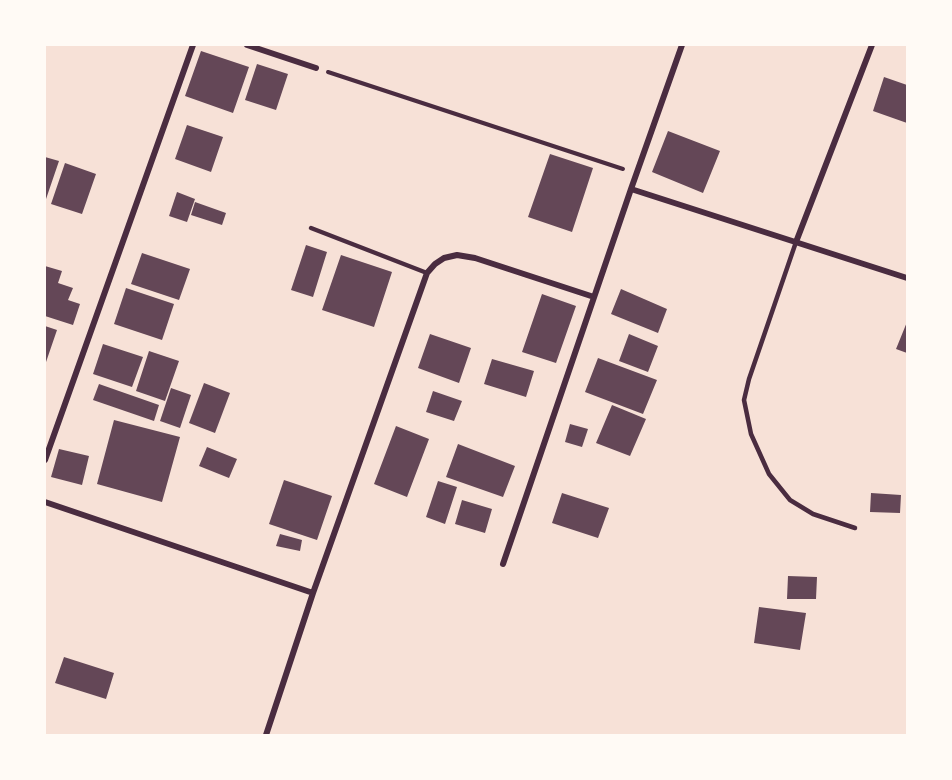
<!DOCTYPE html>
<html>
<head>
<meta charset="utf-8">
<style>
	body { margin:0 }
	#map { position:relative; width:952px; height:780px; overflow:hidden; background:#f7e1d7; font-family:"Playfair Display",serif }
	canvas { display:block }
	.frame { position:absolute; inset:0; border:46px solid #fffaf5; pointer-events:none }
</style>
</head>
<body>
<div id="map">
<canvas width="952" height="780"></canvas>
<div class="frame"></div>
</div>
<script>
const ctx = document.querySelector('canvas').getContext('2d');
ctx.lineJoin = 'round';
function fillPath(path, color) { ctx.fillStyle = color; ctx.fill(path, 'evenodd'); }
const poly = rows => new Path2D(rows.map(r => 'M' + r).join(''));
function trace(path, color, width, dash) { ctx.strokeStyle = color; ctx.lineWidth = width; ctx.lineCap = dash ? 'butt' : 'round'; ctx.setLineDash(dash || []); ctx.stroke(path); }
fillPath(poly([
	[201,51,249,67,233,113,185,96],
	[257,64,288,74,276,110,245,100],
	[884,77,907,85,907,123,873,111],
	[187,125,223,137,211,172,175,159],
	[668,131,720,151,703,193,652,172],
	[550,154,593,168,572,232,528,217],
	[45,157,59,161,45,202],
	[65,163,96,174,82,214,51,204],
	[177,192,195,199,187,222,169,216],
	[195,202,226,213,222,225,191,215],
	[306,245,327,252,313,297,291,290],
	[142,253,190,269,179,300,131,284],
	[341,255,392,272,374,327,322,310],
	[45,266,62,271,58,283,73,288,68,300,80,304,73,325,45,316],
	[126,288,174,304,162,340,114,324],
	[621,289,667,309,658,333,611,314],
	[542,294,576,306,556,363,522,352],
	[907,322,907,353,896,349],
	[45,326,57,330,45,365],
	[430,334,471,348,459,383,418,368],
	[629,334,658,346,648,372,619,361],
	[103,344,143,357,132,387,93,374],
	[149,351,179,361,165,401,136,391],
	[598,358,657,380,643,414,585,392],
	[492,359,534,371,526,397,484,384],
	[204,383,230,393,215,433,189,423],
	[99,384,159,405,154,421,93,400],
	[171,388,191,395,180,428,160,421],
	[433,391,462,401,454,421,426,412],
	[612,405,646,419,630,456,596,443],
	[114,420,180,437,162,502,97,484],
	[570,424,588,429,582,447,565,442],
	[396,426,429,439,407,497,374,484],
	[458,444,515,466,503,497,446,477],
	[207,447,237,459,229,478,199,466],
	[59,449,89,456,82,485,51,477],
	[284,480,332,496,317,540,269,524],
	[438,481,457,487,445,524,426,517],
	[562,493,609,508,598,538,552,523],
	[871,493,901,495,900,513,870,512],
	[462,500,492,509,485,533,455,524],
	[280,534,302,540,300,551,276,546],
	[788,576,817,577,816,599,787,599],
	[759,607,806,613,800,650,754,643],
	[64,657,114,673,106,699,55,683]
]), '#644757');
trace(poly([
	[328,72,623,169]
]), '#4a2c40', 4);
trace(poly([
	[311,228,427,273],
	[796,242,749,379,744,400,751,434,769,474,790,500,813,514,855,528]
]), '#4a2c40', 4.5);
trace(poly([
	[247,45,316,68],
	[631,189,907,278],
	[796,242,872,45],
	[45,460,193,45],
	[45,502,313,593],
	[503,564,631,189,682,45],
	[266,735,313,593,427,273,435,264,444,258,457,255,475,258,594,297]
]), '#4a2c40', 6);
</script>
</body>
</html>
